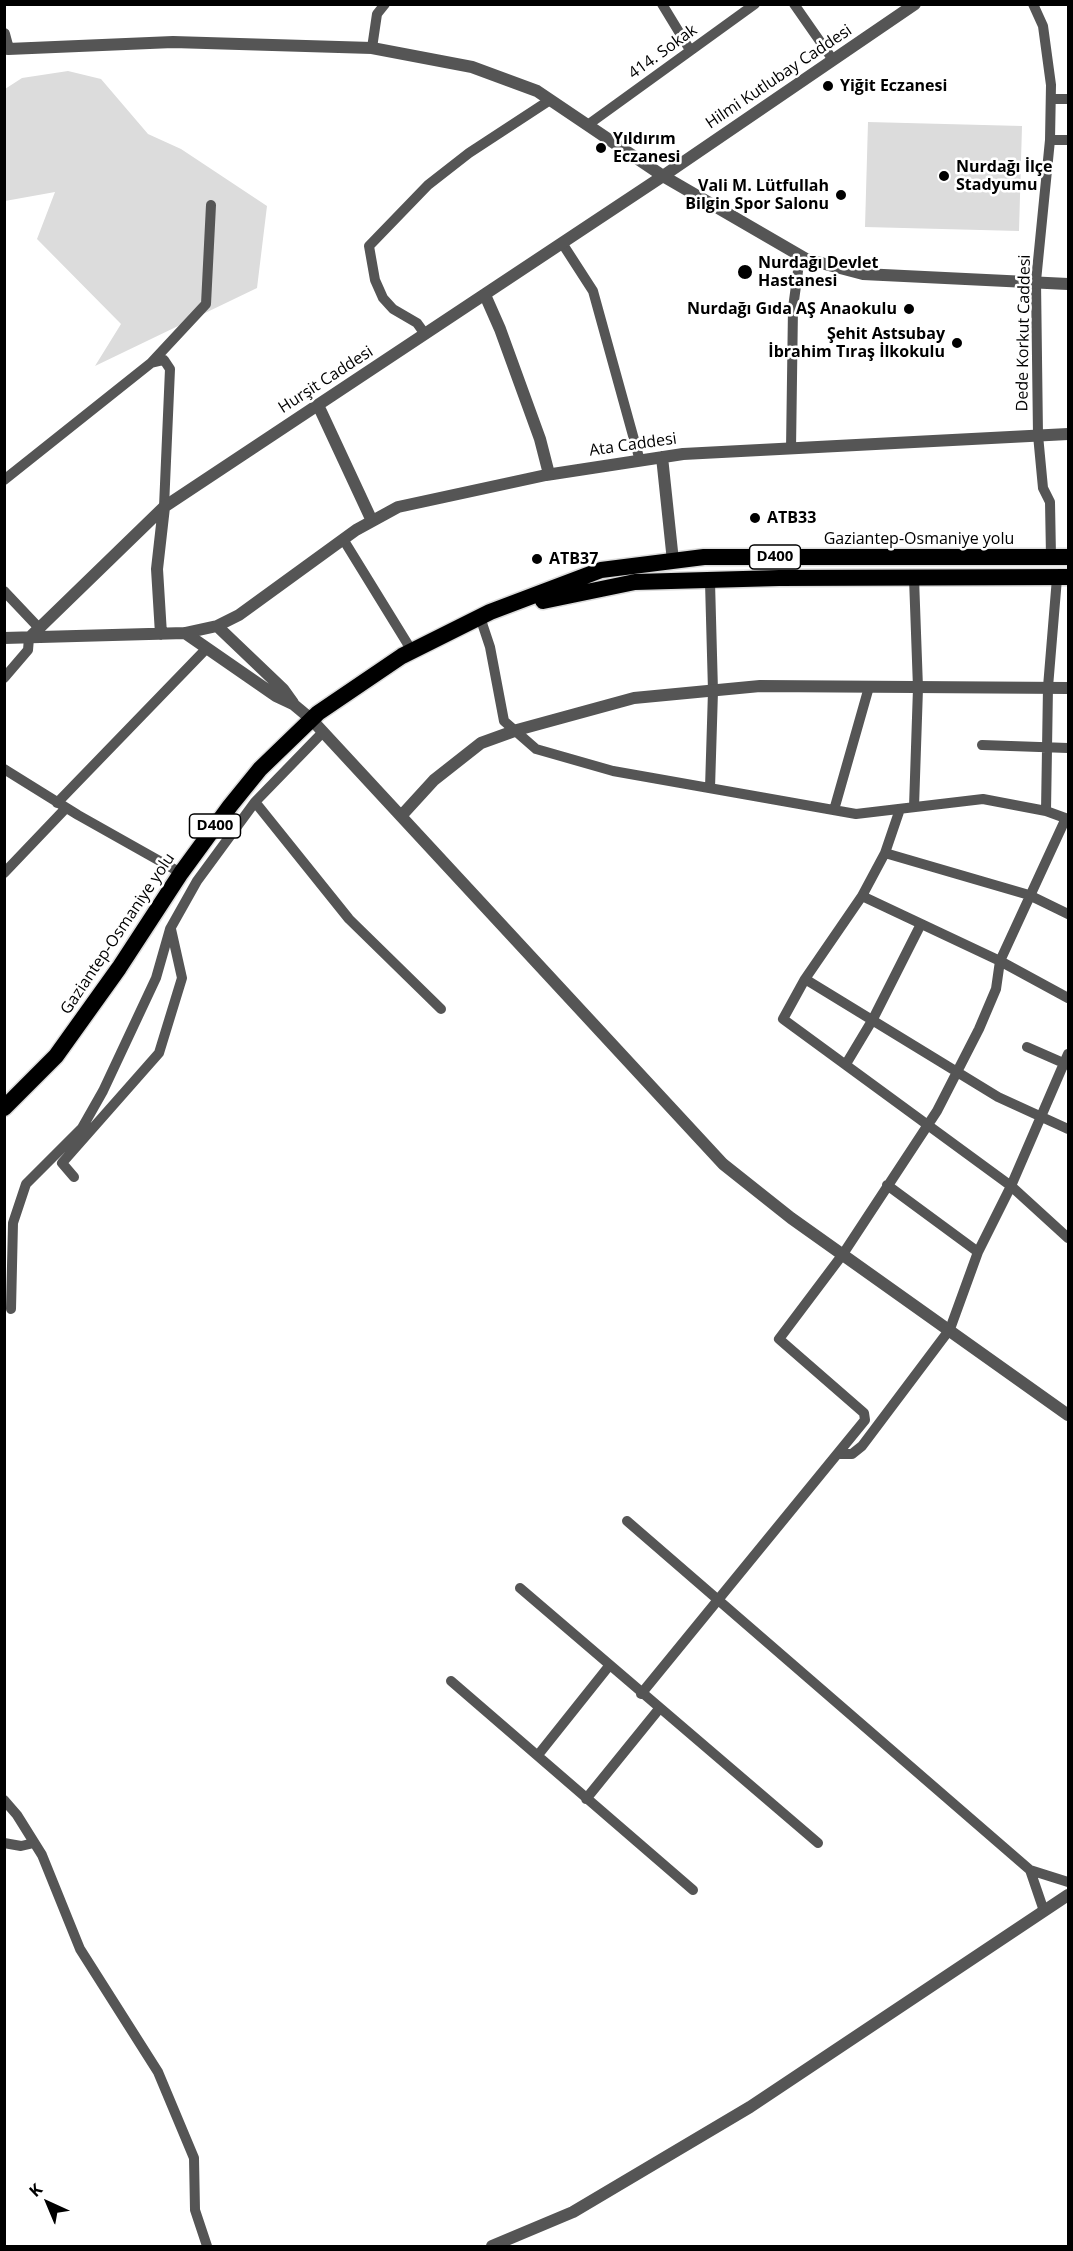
<!DOCTYPE html>
<html>
<head>
<meta charset="utf-8">
<style>
	body { margin:0 }
	#map { position:relative; width:1073px; height:2251px; overflow:hidden; background:#fff; font-family:"Open Sans",sans-serif }
	canvas { display:block }
	.frame { position:absolute; inset:0; border:6px solid #000; pointer-events:none }
	.north { position:absolute; left:18px; top:2173px; width:60px; height:60px; -webkit-text-stroke:4px #fff; paint-order:stroke; rotate:316deg; font-size:16px; font-weight:700; line-height:24px; text-align:center; color:#000 }
	.north::after { content:''; display:block; margin:auto; width:21px; height:27px; background:#000; clip-path:polygon(50% 0,100% 100%,50% 72%,0 100%) }
</style>
</head>
<body>
<div id="map">
<canvas width="1073" height="2251"></canvas>
<div class="frame"></div>
<div class="north">K</div>
</div>
<script>
const ctx = document.querySelector('canvas').getContext('2d');
ctx.lineJoin = 'round';
function fillPath(path, color) { ctx.fillStyle = color; ctx.fill(path, 'evenodd'); }
const poly = rows => new Path2D(rows.map(r => 'M' + r).join(''));
function trace(path, color, width, dash) { ctx.strokeStyle = color; ctx.lineWidth = width; ctx.lineCap = dash ? 'butt' : 'round'; ctx.setLineDash(dash || []); ctx.stroke(path); }
function write(font, color, halo, rows, align = 'center') {
  ctx.font = font + ' "Open Sans",sans-serif'; ctx.lineWidth = 5; ctx.setLineDash([]); ctx.textBaseline = 'middle'; ctx.strokeStyle = halo; ctx.fillStyle = color; for (const [text, x, y, turn = 0] of rows) {
    ctx.save(); ctx.translate(x, y); ctx.rotate((+turn || 0) * Math.PI / 180); ctx.textAlign = isNaN(turn) ? turn : align; if (halo) ctx.strokeText(text, 0, 0); ctx.fillText(text, 0, 0); ctx.restore();
  }
}
fillPath(poly([
	[68,71,101,79,148,134,181,149,267,206,257,288,95,366,121,324,37,239,55,192,5,201,5,89,22,78],
	[868,122,1022,126,1019,231,865,227]
]), '#dcdcdc');
const trunk = poly([
	[543,601,635,582,779,578,1068,577],
	[4,1108,56,1056,119,968,181,873,230,806,260,769,318,713,402,656,490,612,601,570,704,557,1068,557]
]);
trace(trunk, '#dbdbdb', 19);
trace(poly([
	[662,4,690,50],
	[794,4,833,60],
	[1033,4,1043,26,1051,85,1050,140,1036,281,1038,435,1043,488,1050,502,1051,556],
	[372,48,377,14,385,4],
	[1051,99,1068,99],
	[589,124,755,4],
	[1050,140,1068,140],
	[562,243,593,291,640,461],
	[425,334,417,323,393,309,383,298,375,280,369,246,428,185,469,153,550,100],
	[151,363,206,304,211,205],
	[791,449,793,308,800,256],
	[4,480,151,363,164,360,170,369,164,507],
	[343,539,412,651],
	[914,578,918,688,914,807],
	[710,582,713,691,710,788],
	[4,591,39,628],
	[480,617,490,647,504,721,536,749,613,771,856,814,983,799,1046,811,1068,819],
	[4,678,28,650,29,638],
	[982,745,1068,748],
	[4,769,78,815,181,873],
	[255,802,323,732],
	[57,803,207,648],
	[834,810,869,687],
	[1046,811,1048,687,1057,578],
	[885,853,1029,895,1068,914],
	[4,873,66,808],
	[862,896,885,853,900,809],
	[805,979,998,1097,1068,1129],
	[1068,998,1000,961,862,896,805,979,783,1019,1011,1186,1068,1238],
	[1027,1047,1068,1065],
	[846,1064,873,1019,921,924],
	[74,1177,62,1163,159,1053,182,978,171,929],
	[887,1185,978,1252],
	[11,1309,13,1223,26,1184,82,1128,103,1091,156,978,170,929,197,881,255,802,349,919,441,1009],
	[840,1454,852,1454,862,1446,950,1329,978,1252,1011,1186,1068,1054],
	[627,1521,1030,1870,1068,1882],
	[520,1588,818,1843],
	[451,1681,693,1890],
	[641,1694,865,1420,864,1413,779,1339,843,1254,937,1111,979,1029,996,989,1000,961,1066,818],
	[538,1755,609,1666],
	[586,1799,659,1709],
	[4,1800,17,1815,42,1855,80,1949,158,2072,194,2158,195,2210,207,2246],
	[4,1843,21,1846,34,1843],
	[1030,1870,1044,1911]
]), '#555', 10);
trace(poly([
	[4,34,8,49,173,42,372,48,472,67,537,91,663,176,806,259,863,274,1068,284],
	[485,295,500,329,540,439,549,474],
	[318,405,372,521],
	[662,457,673,561],
	[217,626,283,689,293,703],
	[185,633,276,696,293,704,311,719,723,1164,791,1218,1068,1415],
	[161,634,157,569,164,507],
	[4,638,185,633,217,626,239,615,356,530,398,507,546,475,683,454,1068,434],
	[29,638,164,507,663,176,915,4],
	[402,815,434,780,481,743,517,730,634,698,760,686,1068,688],
	[492,2246,573,2212,750,2107,1068,1895]
]), '#555', 12);
trace(trunk, '#000', 16);
for (const [x, y, r, color] of [
	[828,86,6,"#000"],
	[601,148,6,"#000"],
	[944,176,6,"#000"],
	[841,195,6,"#000"],
	[745,272,8,"#000"],
	[909,309,6,"#000"],
	[957,343,6,"#000"],
	[755,518,6,"#000"],
	[537,559,6,"#000"]
]) { const dot = new Path2D(); dot.arc(x, y, r, 0, 2 * Math.PI); ctx.fillStyle = color; ctx.fill(dot); trace(dot, '#fff', 2); }
for (const [x, y, w] of [
	[775,557,51],
	[215,826,51]
]) { const box = new Path2D(); box.roundRect(x - w / 2, y - 12, w, 24, 4.5); ctx.fillStyle = '#fff'; ctx.fill(box); trace(box, '#000', 1.5); }
write('bold 15px', '#000', null, [
	["D400",775,557],
	["D400",215,826]
]);
write('16px', '#000', '#fff', [
	["414. Sokak",663,52,-36],
	["Hilmi Kutlubay Caddesi",779,77,-34],
	["Dede Korkut Caddesi",1024,333,-89],
	["Hurşit Caddesi",326,380,-33],
	["Ata Caddesi",633,445,-8],
	["Gaziantep-Osmaniye yolu",919,539],
	["Gaziantep-Osmaniye yolu",118,934,-56]
]);
write('bold 16px', '#000', '#fff', [
	["Yiğit Eczanesi",840,86],
	["Yıldırım",613,139],
	["Eczanesi",613,157],
	["Nurdağı İlçe",956,167],
	["Stadyumu",956,185],
	["Vali M. Lütfullah",829,186,"right"],
	["Bilgin Spor Salonu",829,204,"right"],
	["Nurdağı Devlet",758,263],
	["Hastanesi",758,281],
	["Nurdağı Gıda AŞ Anaokulu",897,309,"right"],
	["Şehit Astsubay",945,334,"right"],
	["İbrahim Tıraş İlkokulu",945,352,"right"],
	["ATB33",767,518],
	["ATB37",549,559]
], 'left');
</script>
</body>
</html>
